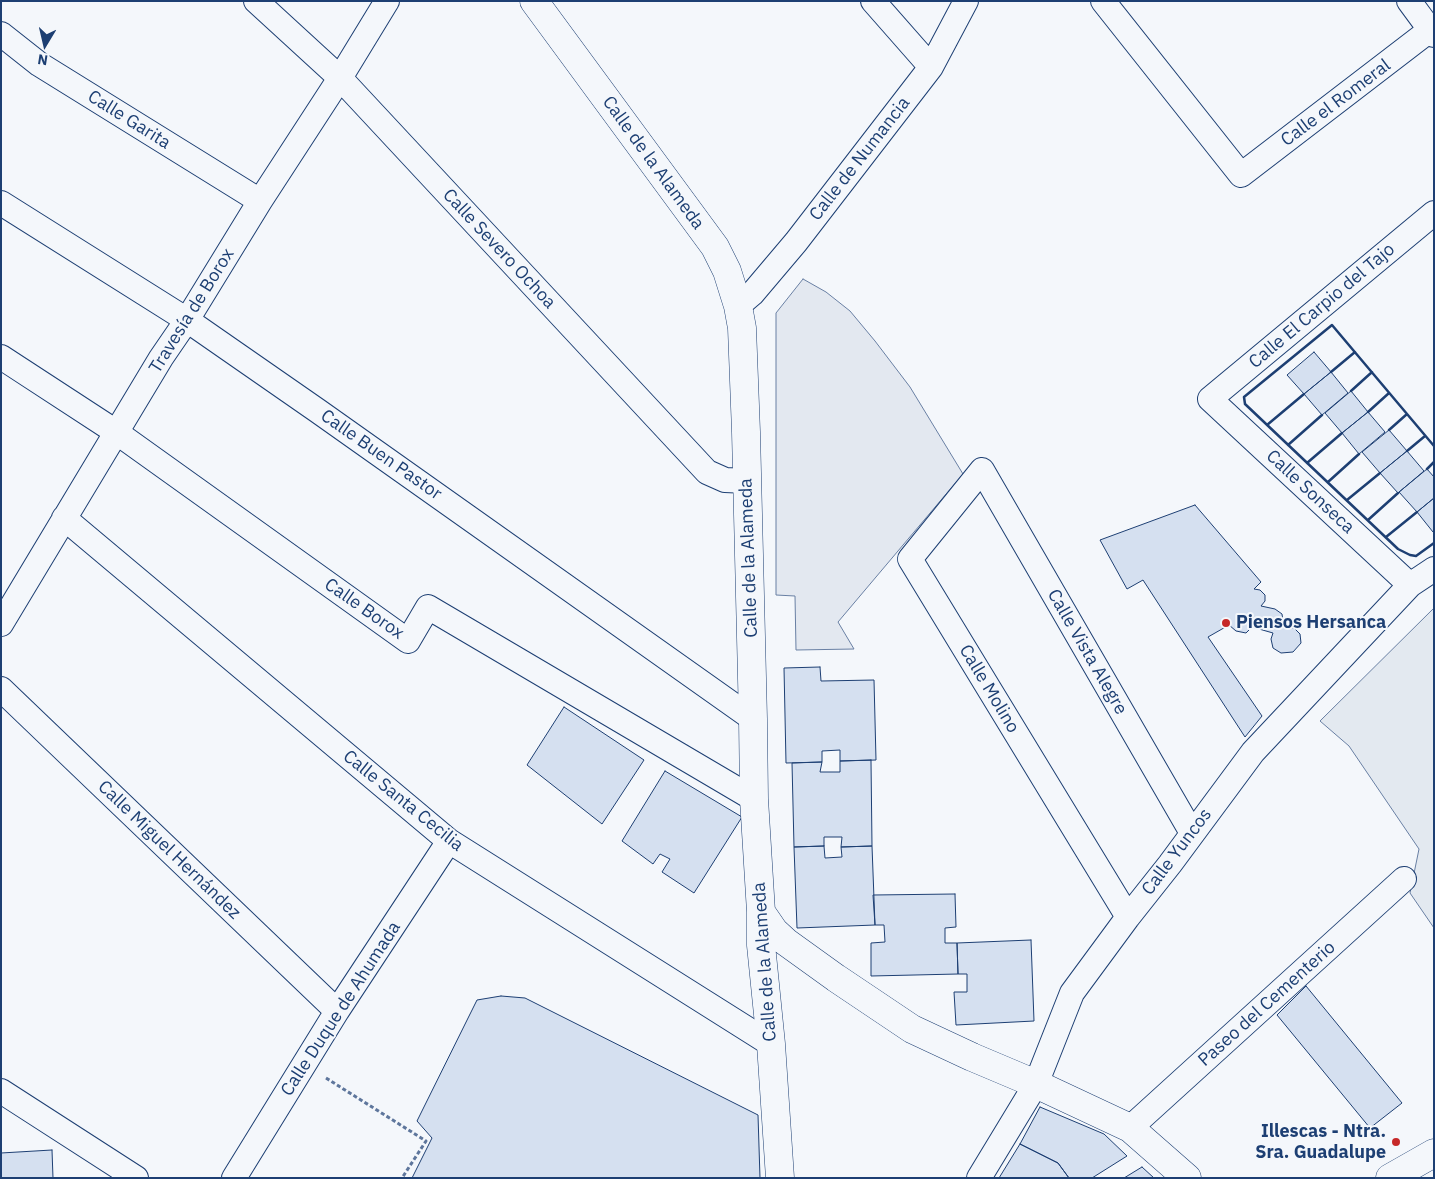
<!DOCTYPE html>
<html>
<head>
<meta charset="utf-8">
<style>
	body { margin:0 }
	#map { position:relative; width:1435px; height:1179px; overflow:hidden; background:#f4f7fb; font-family:"IBM Plex Sans",sans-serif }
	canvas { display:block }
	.frame { position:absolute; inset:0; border:2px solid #1d3f73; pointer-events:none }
	.north { position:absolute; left:20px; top:20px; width:50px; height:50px; -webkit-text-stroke:4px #f4f7fb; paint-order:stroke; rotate:189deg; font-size:14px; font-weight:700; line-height:20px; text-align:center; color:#1d3f73 }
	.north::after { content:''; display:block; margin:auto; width:18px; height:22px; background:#1d3f73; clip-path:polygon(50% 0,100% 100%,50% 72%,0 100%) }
</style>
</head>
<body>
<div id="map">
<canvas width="1435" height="1179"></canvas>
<div class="frame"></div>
<div class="north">N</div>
</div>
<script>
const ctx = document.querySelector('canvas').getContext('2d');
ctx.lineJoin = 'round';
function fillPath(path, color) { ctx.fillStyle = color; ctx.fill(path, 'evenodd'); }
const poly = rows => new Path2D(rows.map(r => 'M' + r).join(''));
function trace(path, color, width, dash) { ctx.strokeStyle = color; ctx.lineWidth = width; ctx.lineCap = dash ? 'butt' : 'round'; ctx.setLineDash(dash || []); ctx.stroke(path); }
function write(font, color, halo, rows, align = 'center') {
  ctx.font = font + ' "IBM Plex Sans",sans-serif'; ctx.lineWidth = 4; ctx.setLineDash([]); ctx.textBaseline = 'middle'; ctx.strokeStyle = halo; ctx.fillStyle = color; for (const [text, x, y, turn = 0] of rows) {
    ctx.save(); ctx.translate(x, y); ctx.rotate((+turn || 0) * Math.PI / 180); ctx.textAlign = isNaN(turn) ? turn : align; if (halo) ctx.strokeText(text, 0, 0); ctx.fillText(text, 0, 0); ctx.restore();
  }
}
const green = poly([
	[1434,608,1434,928,1410,893,1419,849,1349,746,1320,721,1434,608]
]);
fillPath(green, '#e3e9f0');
trace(green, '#687fa3', 1);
const parking = poly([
	[803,279,826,292,850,311,875,341,910,387,963,474,838,622,854,649,796,650,795,596,776,595,776,313,803,279]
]);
fillPath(parking, '#e3e8f0');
trace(parking, '#687fa3', 1);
const building = poly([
	[1314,352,1331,372,1304,394,1287,375,1314,352],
	[1331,372,1348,393,1322,415,1304,394,1331,372],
	[1351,391,1368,412,1342,433,1325,413,1351,391],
	[1368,412,1385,432,1359,454,1342,433,1368,412],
	[1389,430,1407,451,1380,473,1362,452,1389,430],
	[1407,451,1424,471,1398,493,1380,473,1407,451],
	[1427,469,1434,477,1434,498,1417,512,1399,492,1427,469],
	[1434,498,1434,532,1433,532,1417,512,1434,498],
	[1195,505,1261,582,1254,589,1260,590,1265,595,1265,601,1261,606,1275,609,1282,614,1283,621,1280,626,1294,628,1300,634,1301,643,1293,652,1281,653,1273,648,1271,639,1273,633,1252,627,1246,633,1236,631,1229,625,1208,637,1262,716,1245,737,1143,580,1127,589,1100,540,1195,505],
	[820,667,821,681,874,680,876,760,840,761,840,750,822,751,822,762,786,763,784,668,820,667],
	[564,707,644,760,602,824,527,765,564,707],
	[871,760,872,846,841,847,842,837,824,837,824,846,794,847,792,763,822,762,820,772,840,772,840,761,871,760],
	[665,771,742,817,694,893,662,872,670,859,660,854,653,864,622,841,665,771],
	[824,846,825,858,842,857,841,847,872,846,875,925,797,928,794,847,824,846],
	[955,894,956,927,945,928,945,943,957,943,958,974,871,976,871,943,885,942,884,925,875,925,873,895,955,894],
	[1031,940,1034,1021,956,1025,954,992,967,992,967,974,958,974,957,943,1031,940],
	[1306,986,1402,1103,1370,1128,1277,1015,1306,986],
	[501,996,525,998,758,1115,760,1178,412,1178,432,1138,417,1121,477,1000,501,996],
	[1040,1107,1104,1134,1127,1156,1092,1178,1069,1178,1058,1163,1020,1144,1040,1107],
	[1020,1144,1058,1163,1069,1178,999,1178,1020,1144],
	[52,1150,53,1178,1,1178,1,1153,52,1150],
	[1142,1167,1154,1178,1124,1178,1142,1167]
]);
fillPath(building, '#d5e0f0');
trace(building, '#1d3f73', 1);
const street = poly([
	[256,1,340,78,707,472,725,480,747,481],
	[873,1,931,67],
	[1103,1,1241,175,1434,27],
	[1409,1,1434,35],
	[1,34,39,64,260,201],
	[1,203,187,320,318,411,753,719],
	[738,306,752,294,796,242,931,67,966,1],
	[1,357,116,432,408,641,428,607,754,799],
	[64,518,449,841,771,1044],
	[1410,585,1210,399,1434,213],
	[1,624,161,358,187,320,260,201,340,78,387,1],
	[1,689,337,1011],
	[1128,917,910,559,982,470,1192,833],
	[1,1091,136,1178],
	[1130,1128,1404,879],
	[234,1178,337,1011,449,841],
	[979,1178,1036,1084,1072,993,1128,917,1170,864,1253,752,1410,585,1434,569]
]);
const secondary = poly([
	[534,1,715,247,727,271,738,306,742,328,746,432,753,719,754,799,761,912,761,945,771,1044,780,1178],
	[761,912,774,931,786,942,836,978,912,1029,972,1057,1036,1084,1130,1128,1187,1178]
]);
const primary = poly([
	[1390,1178,1434,1153]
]);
trace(street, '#1d3f73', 26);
trace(secondary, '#1d3f73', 29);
trace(primary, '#1d3f73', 29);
trace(poly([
	[326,1078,426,1141,402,1178]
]), '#5e769c', 3, [4, 2.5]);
trace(street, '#f4f7fb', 24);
trace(secondary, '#f4f7fb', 28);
trace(primary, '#f4f7fb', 28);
trace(poly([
	[1331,372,1355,352],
	[1351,391,1372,372],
	[1368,412,1389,393],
	[1267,425,1304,394],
	[1389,430,1407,414],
	[1288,445,1322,415],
	[1434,446,1332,325,1244,397,1245,404,1398,549,1410,555,1416,556,1434,543],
	[1407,451,1425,436],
	[1307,463,1342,433],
	[1427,469,1434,462],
	[1328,482,1359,454],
	[1347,500,1380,473],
	[1368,520,1398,493],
	[1386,537,1417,512]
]), '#1d3f73', 2.5);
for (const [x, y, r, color] of [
	[1226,623,5,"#c62828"],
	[1396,1142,5,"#c62828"]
]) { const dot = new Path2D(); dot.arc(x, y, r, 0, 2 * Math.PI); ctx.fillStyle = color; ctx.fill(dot); trace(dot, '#f4f7fb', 2); }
write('18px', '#1d3f73', '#f4f7fb', [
	["Calle el Romeral",1336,103,-37],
	["Calle Garita",129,120,32],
	["Calle de Numancia",860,159,-52],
	["Calle de la Alameda",653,163,54],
	["Calle Severo Ochoa",499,249,47],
	["Calle El Carpio del Tajo",1322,306,-40],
	["Travesía de Borox",192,311,-58],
	["Calle Buen Pastor",381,455,35],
	["Calle Sonseca",1310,492,43],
	["Calle de la Alameda",749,558,-92],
	["Calle Borox",364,609,35],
	["Calle Vista Alegre",1087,652,60],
	["Calle Molino",989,689,59],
	["Calle Santa Cecilia",403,801,39],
	["Calle Miguel Hernández",169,850,44],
	["Calle Yuncos",1177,852,-53],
	["Calle de la Alameda",765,962,-94],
	["Paseo del Cementerio",1267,1004,-42],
	["Calle Duque de Ahumada",341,1009,-57]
]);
write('bold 18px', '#1d3f73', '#f4f7fb', [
	["Piensos Hersanca",1236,623],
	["Illescas - Ntra.",1386,1132,"right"],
	["Sra. Guadalupe",1386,1153,"right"]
], 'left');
</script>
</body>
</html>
